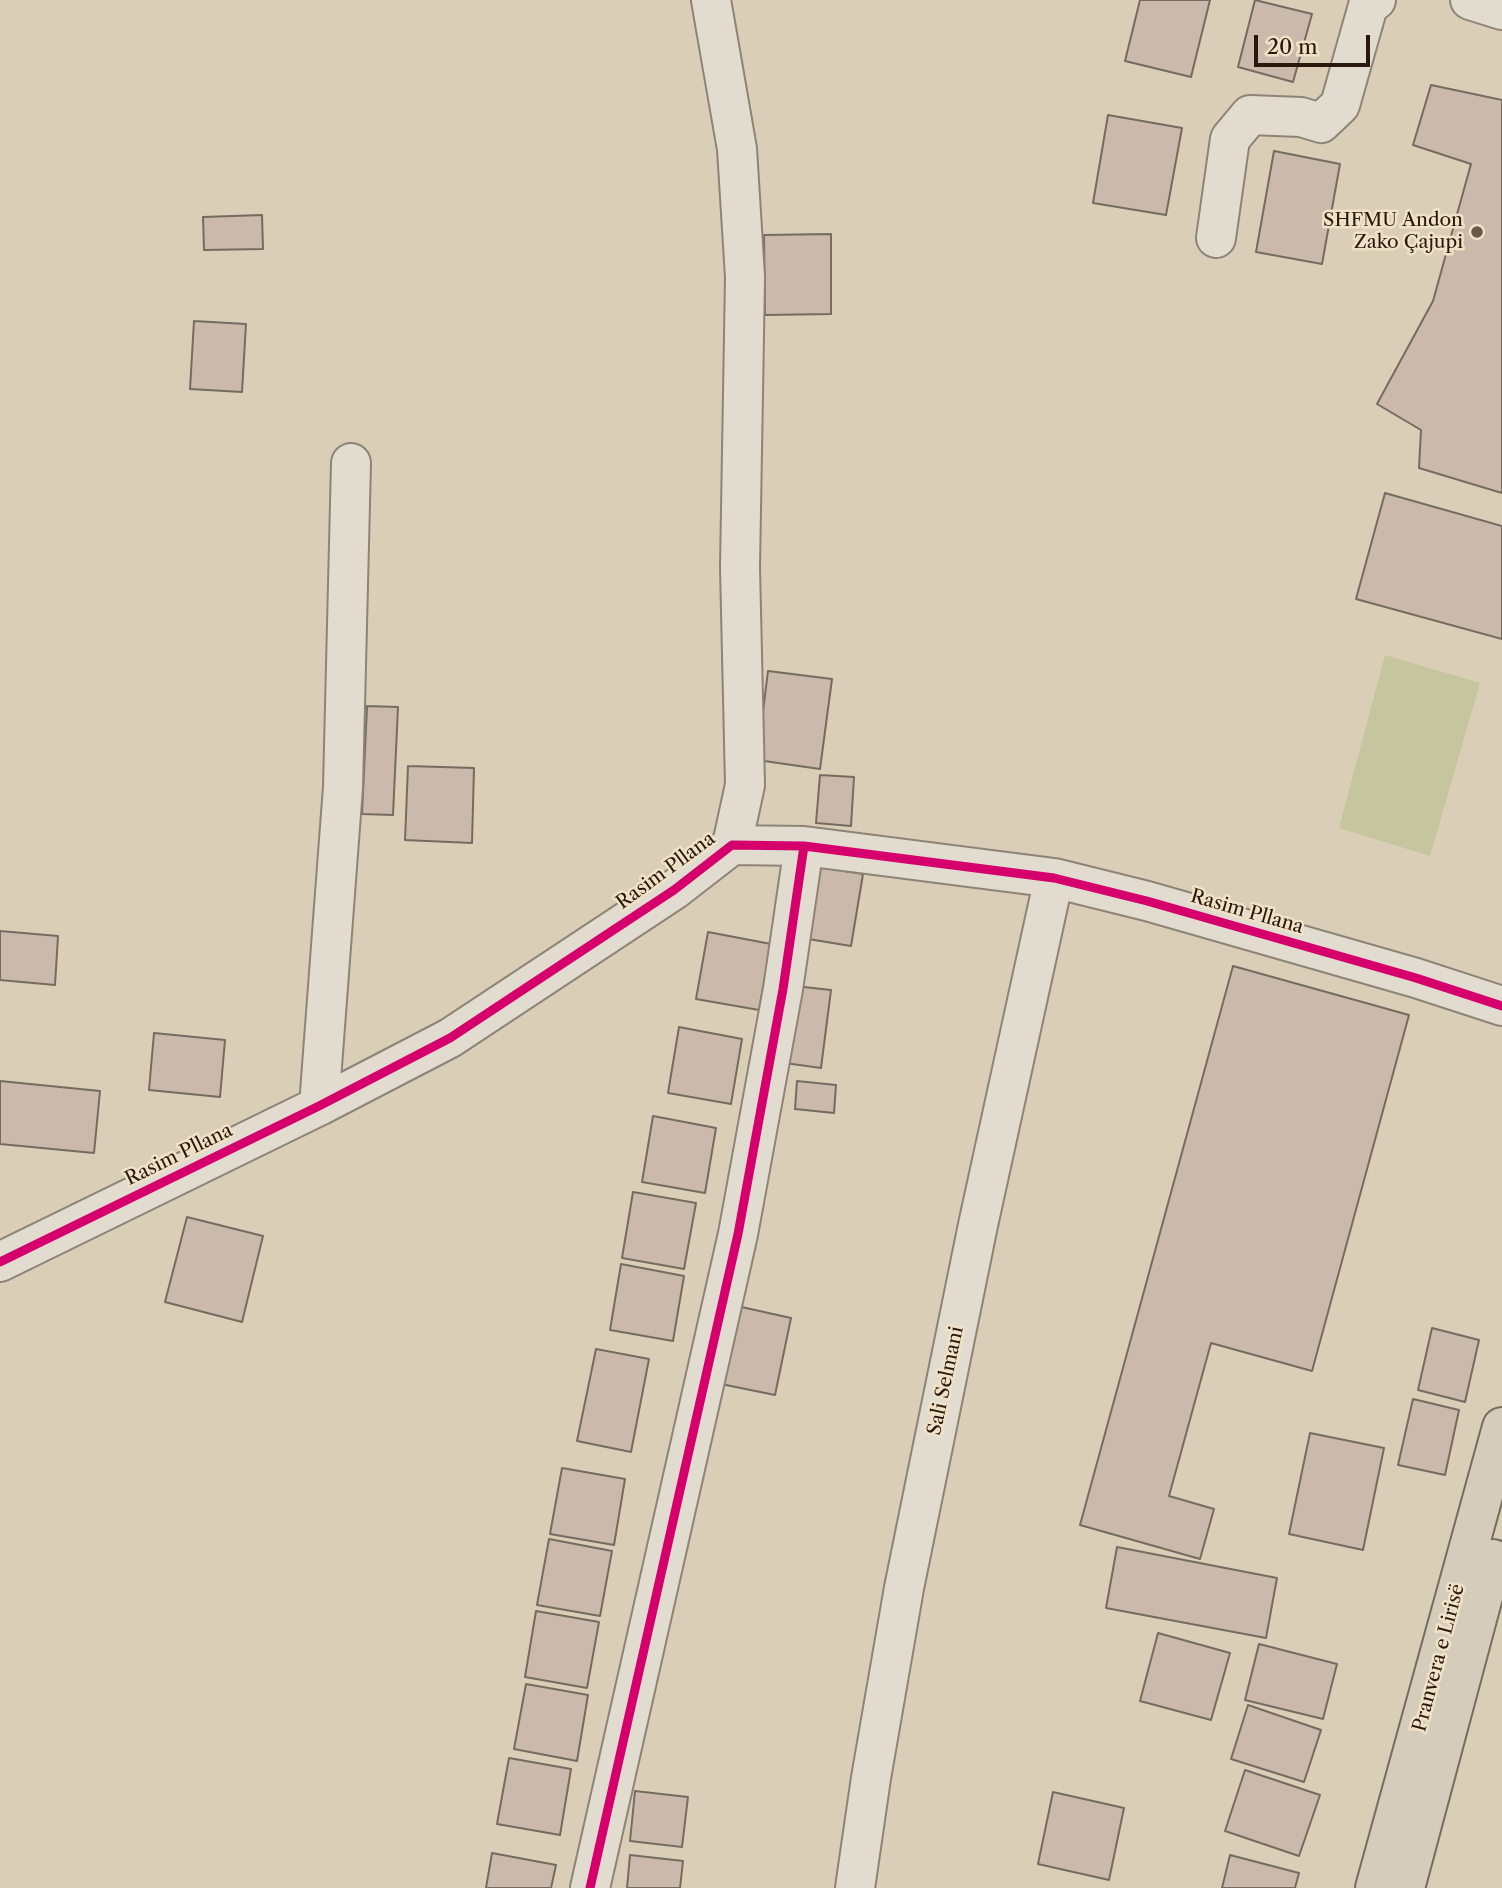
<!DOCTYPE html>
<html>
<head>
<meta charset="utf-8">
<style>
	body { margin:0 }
	#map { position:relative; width:1502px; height:1888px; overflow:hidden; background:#daceb7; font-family:"Libre Caslon Text",serif }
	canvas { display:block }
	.scale { position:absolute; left:1254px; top:35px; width:116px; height:32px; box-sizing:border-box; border:4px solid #2a180f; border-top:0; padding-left:9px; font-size:21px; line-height:24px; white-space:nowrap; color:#2a180f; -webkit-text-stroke:5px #f0e2c7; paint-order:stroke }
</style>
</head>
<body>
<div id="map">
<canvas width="1502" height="1888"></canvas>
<div class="scale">20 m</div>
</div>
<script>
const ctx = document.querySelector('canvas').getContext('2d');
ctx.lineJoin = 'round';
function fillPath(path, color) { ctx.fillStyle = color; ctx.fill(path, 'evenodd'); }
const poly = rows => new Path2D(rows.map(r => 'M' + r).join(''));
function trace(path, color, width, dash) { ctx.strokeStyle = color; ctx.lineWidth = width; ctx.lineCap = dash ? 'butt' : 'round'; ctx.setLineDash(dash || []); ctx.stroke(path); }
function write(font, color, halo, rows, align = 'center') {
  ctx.font = font + ' "Libre Caslon Text",serif'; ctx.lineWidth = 5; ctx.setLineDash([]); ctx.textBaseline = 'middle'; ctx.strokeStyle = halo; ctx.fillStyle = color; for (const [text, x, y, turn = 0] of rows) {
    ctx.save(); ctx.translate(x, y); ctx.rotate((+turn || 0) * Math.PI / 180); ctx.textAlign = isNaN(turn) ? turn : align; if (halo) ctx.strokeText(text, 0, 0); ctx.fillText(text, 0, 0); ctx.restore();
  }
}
fillPath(poly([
	[1385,655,1480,683,1430,856,1339,828]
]), '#c5c59e');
const building = poly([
	[1140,0,1210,0,1191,77,1125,61,1140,0],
	[1255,0,1312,14,1293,82,1238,67,1255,0],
	[1431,85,1502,100,1502,493,1419,468,1421,430,1377,404,1433,301,1471,164,1413,145,1431,85],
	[1108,115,1182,128,1166,215,1093,203,1108,115],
	[1274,151,1340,164,1322,264,1256,252,1274,151],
	[262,215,263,249,204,250,203,217,262,215],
	[831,234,831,314,765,315,764,235,831,234],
	[194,321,246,324,242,392,190,389,194,321],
	[1385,493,1502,526,1502,639,1356,599,1385,493],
	[768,671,832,679,820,769,757,760,768,671],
	[367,706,398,707,393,815,362,814,367,706],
	[408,766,474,768,472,843,405,840,408,766],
	[820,775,854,777,851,826,816,823,820,775],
	[813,866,863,874,851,946,802,938,813,866],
	[0,931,58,936,55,985,0,980,0,931],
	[708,932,771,944,759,1010,696,999,708,932],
	[1233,966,1409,1015,1312,1371,1211,1343,1169,1496,1214,1509,1200,1559,1080,1525,1233,966],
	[795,986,831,990,821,1068,785,1063,795,986],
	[679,1027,742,1039,731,1104,668,1093,679,1027],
	[154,1033,225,1040,220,1097,149,1090,154,1033],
	[0,1081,100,1091,94,1153,0,1144,0,1081],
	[797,1081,836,1085,834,1113,795,1109,797,1081],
	[653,1116,716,1128,705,1193,642,1182,653,1116],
	[633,1192,696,1203,684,1269,622,1258,633,1192],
	[187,1217,263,1236,242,1322,165,1302,187,1217],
	[621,1264,684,1276,673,1341,610,1330,621,1264],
	[737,1306,791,1318,775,1395,721,1384,737,1306],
	[1432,1328,1479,1340,1465,1402,1418,1390,1432,1328],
	[596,1349,649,1359,631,1452,577,1441,596,1349],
	[1413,1399,1459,1410,1445,1475,1398,1465,1413,1399],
	[1310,1433,1384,1448,1363,1550,1289,1534,1310,1433],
	[562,1468,625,1479,614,1545,550,1534,562,1468],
	[549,1539,612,1551,600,1616,537,1605,549,1539],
	[1117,1547,1277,1578,1266,1638,1106,1608,1117,1547],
	[536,1611,599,1622,587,1688,525,1677,536,1611],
	[1158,1633,1230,1653,1211,1720,1140,1701,1158,1633],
	[1259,1644,1337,1664,1323,1719,1245,1700,1259,1644],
	[526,1684,588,1695,577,1761,514,1749,526,1684],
	[1248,1705,1321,1730,1304,1782,1231,1759,1248,1705],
	[509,1758,571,1769,560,1835,497,1824,509,1758],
	[1245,1770,1320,1795,1299,1856,1225,1831,1245,1770],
	[635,1791,688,1797,682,1847,630,1841,635,1791],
	[1053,1792,1124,1808,1109,1880,1038,1864,1053,1792],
	[492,1853,556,1865,551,1888,486,1888,492,1853],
	[630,1855,683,1861,680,1888,627,1888,630,1855],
	[1230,1855,1299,1873,1295,1888,1222,1888,1230,1855]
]);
fillPath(building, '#cbbaac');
trace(building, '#746c60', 2);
const minor = poly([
	[711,0,737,149,745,277,740,567,745,785,732,845],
	[1470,0,1502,10],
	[1216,238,1230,139,1250,115,1301,117,1321,123,1340,105,1368,6,1376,0],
	[319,1106,343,787,351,463],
	[0,1262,319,1106,450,1038,674,890,732,845,804,846,1054,878,1147,901,1416,978,1502,1006],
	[590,1888,738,1234,783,989,804,846],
	[855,1888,871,1778,904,1588,978,1225,1054,878]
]);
const major = poly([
	[1375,1888,1502,1427],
	[1405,1888,1493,1559]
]);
trace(minor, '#8d8477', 42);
trace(major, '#746c60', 42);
trace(minor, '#e2dcd0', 38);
trace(major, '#d6ccbb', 38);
trace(poly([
	[0,1262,319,1106,450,1038,674,890,732,845,804,846,1054,878,1147,901,1416,978,1502,1006],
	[590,1888,738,1234,783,989,804,846]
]), '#d6006c', 9);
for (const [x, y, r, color] of [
	[1477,232,7,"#68584a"]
]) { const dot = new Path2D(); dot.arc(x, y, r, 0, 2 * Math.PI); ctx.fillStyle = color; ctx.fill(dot); trace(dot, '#f0e2c7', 2.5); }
write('19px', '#2a180f', '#f0e2c7', [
	["SHFMU Andon",1463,221],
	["Zako Çajupi",1463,243]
], 'right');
write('19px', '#2a180f', '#f0e2c7', [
	["Rasim Pllana",666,871,-36],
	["Rasim Pllana",1247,912,16],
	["Rasim Pllana",179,1155,-26],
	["Sali Selmani",946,1381,-78],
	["Pranvera e Lirisë",1439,1658,-75]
]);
</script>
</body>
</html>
